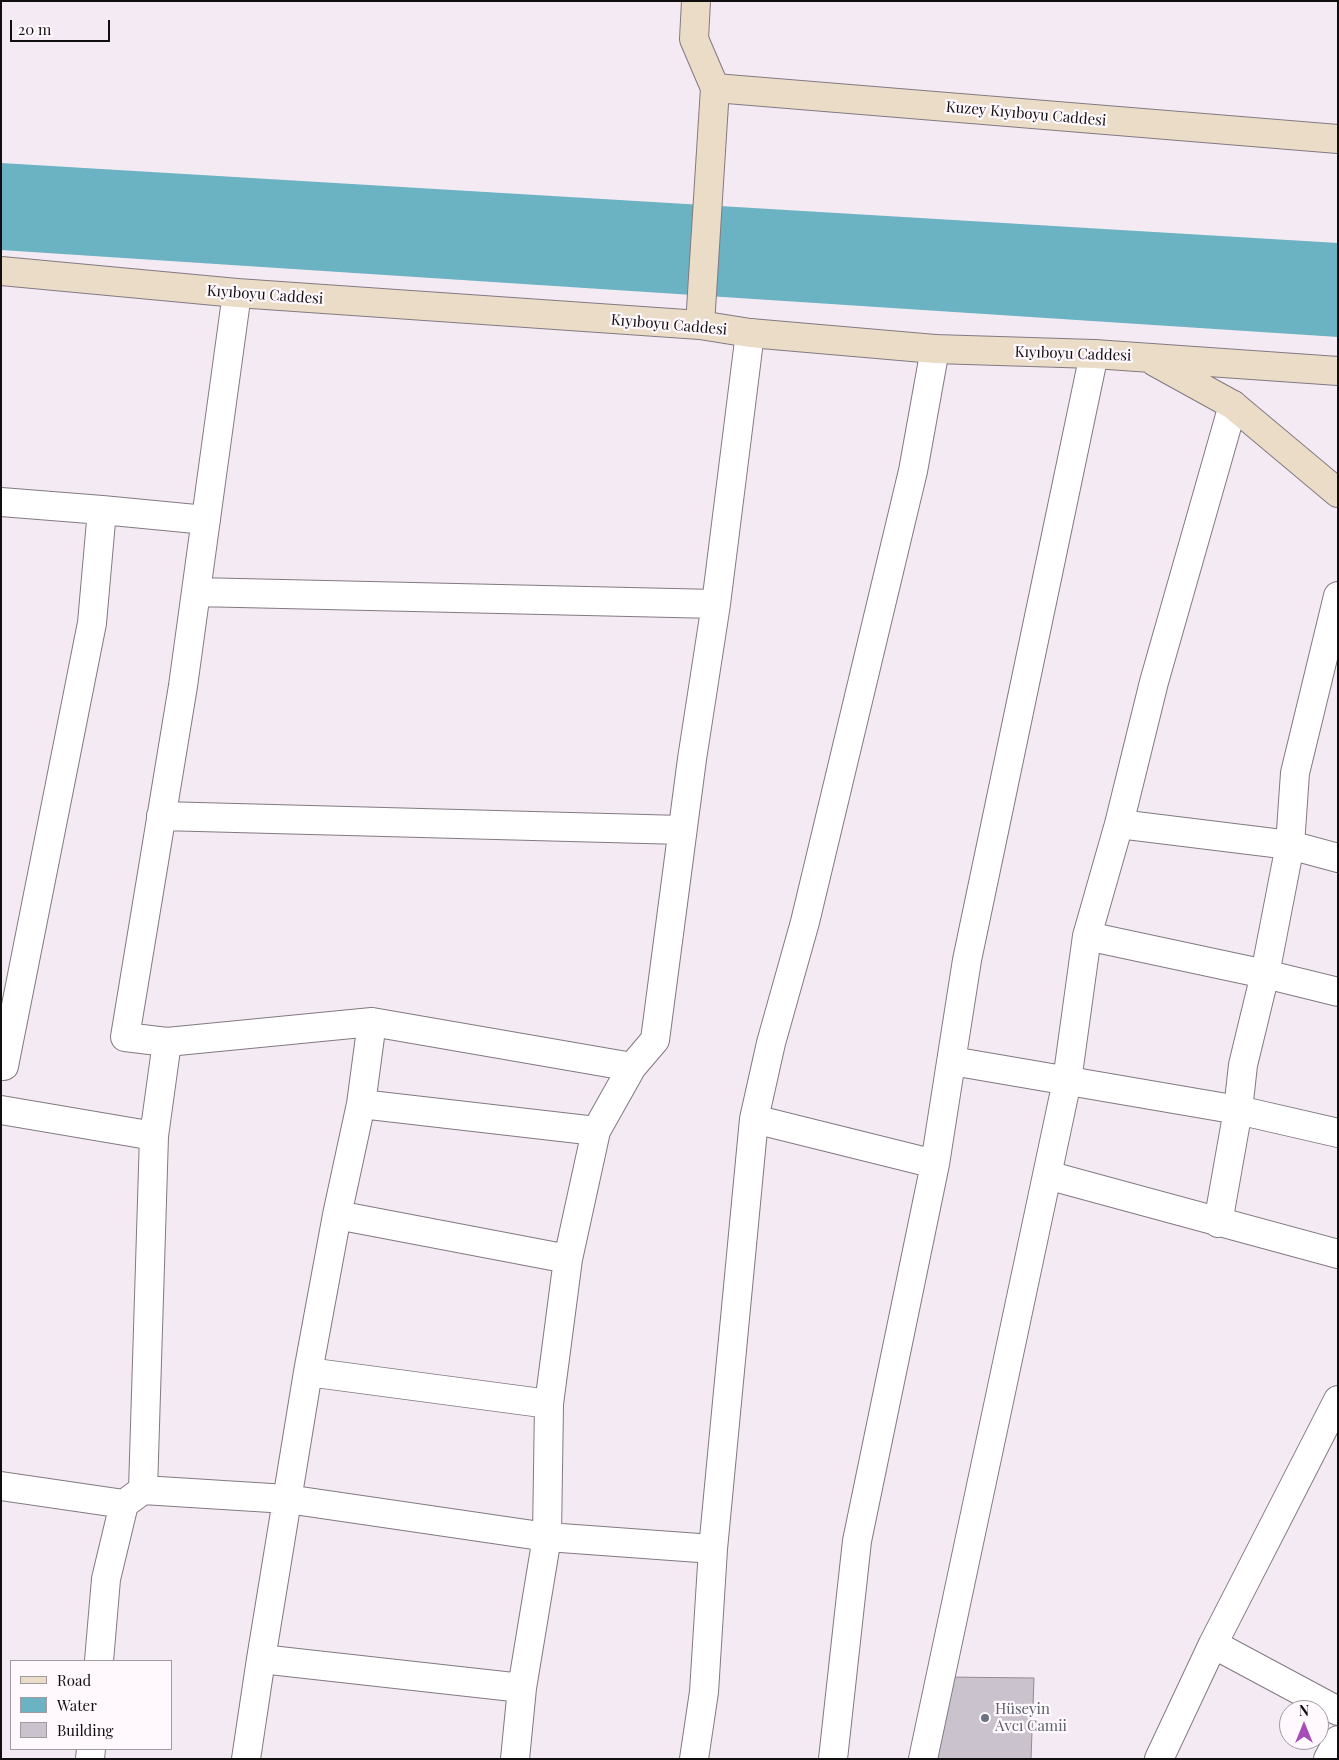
<!DOCTYPE html>
<html>
<head>
<meta charset="utf-8">
<style>
	body { margin:0 }
	#map { position:relative; width:1339px; height:1760px; overflow:hidden; background:#f4eaf3; font-family:"Playfair Display",serif }
	canvas { display:block }
	.frame { position:absolute; inset:0; border:2px solid #110e10; pointer-events:none }
	.legend { position:absolute; left:10px; top:1660px; width:162px; height:90px; box-sizing:border-box; background:#fff9fe; border:1px solid #a09b9f; margin:0; padding:6px 9px; list-style:none; font-size:15px; color:#110e10 }
	.legend li { display:flex; align-items:center; gap:10px; height:25px }
	.legend b { width:25px; border:1px solid #a09b9f }
	.north { position:absolute; left:1279px; top:1700px; width:50px; height:50px; box-sizing:border-box; background:#fff9fe; border:1px solid #a09b9f; border-radius:50%; rotate:0deg; font-size:14px; font-weight:700; line-height:20px; text-align:center; color:#110e10 }
	.north::after { content:''; display:block; margin:auto; width:18px; height:22px; background:#a64dba; clip-path:polygon(50% 0,100% 100%,50% 72%,0 100%) }
	.scale { position:absolute; left:10px; top:20px; width:100px; height:22px; box-sizing:border-box; border:2px solid #110e10; border-top:0; padding-left:6px; font-size:15px; line-height:18px; white-space:nowrap; color:#110e10; -webkit-text-stroke:4px #fff9fe; paint-order:stroke }
</style>
</head>
<body>
<div id="map">
<canvas width="1339" height="1760"></canvas>
<div class="frame"></div>
<ul class="legend">
<li><b style="height:6px;background:#ebdcc8"></b>Road</li>
<li><b style="height:14px;background:#6bb2c3"></b>Water</li>
<li><b style="height:14px;background:#cac3cd"></b>Building</li>
</ul>
<div class="north">N</div>
<div class="scale">20 m</div>
</div>
<script>
const ctx = document.querySelector('canvas').getContext('2d');
ctx.lineJoin = 'round';
function fillPath(path, color) { ctx.fillStyle = color; ctx.fill(path, 'evenodd'); }
const poly = rows => new Path2D(rows.map(r => 'M' + r).join(''));
function trace(path, color, width, dash) { ctx.strokeStyle = color; ctx.lineWidth = width; ctx.lineCap = dash ? 'butt' : 'round'; ctx.setLineDash(dash || []); ctx.stroke(path); }
function write(font, color, halo, rows, align = 'center') {
  ctx.font = font + ' "Playfair Display",serif'; ctx.lineWidth = 4.5; ctx.setLineDash([]); ctx.textBaseline = 'middle'; ctx.strokeStyle = halo; ctx.fillStyle = color; for (const [text, x, y, turn = 0] of rows) {
    ctx.save(); ctx.translate(x, y); ctx.rotate((+turn || 0) * Math.PI / 180); ctx.textAlign = isNaN(turn) ? turn : align; if (halo) ctx.strokeText(text, 0, 0); ctx.fillText(text, 0, 0); ctx.restore();
  }
}
fillPath(poly([
	[1,163,1338,243,1338,337,1,250]
]), '#6bb2c3');
const building = poly([
	[944,1677,1034,1678,1031,1759,933,1759,944,1677]
]);
fillPath(building, '#cac3cd');
trace(building, '#918a93', 1);
const street = poly([
	[237,293,183,686,125,1037,167,1042,372,1022,632,1067,655,1040,692,759,716,604,750,333],
	[1,502,102,510,92,623,4,1066,1,1066],
	[102,510,206,520],
	[196,592,716,604],
	[161,816,682,830],
	[1119,824,1290,845,1338,858],
	[1087,936,1265,974,1338,992],
	[952,1061,1238,1110,1338,1133],
	[361,1104,596,1131],
	[1,1110,154,1136],
	[754,1119,935,1164],
	[1047,1175,1338,1254],
	[337,1215,568,1259],
	[1218,1223,1238,1110,1243,1065,1265,974,1290,845,1295,773,1338,596],
	[308,1372,549,1404],
	[1,1486,124,1504],
	[143,1490,287,1499,547,1537,713,1549],
	[1213,1644,1338,1711],
	[261,1659,522,1688],
	[99,1661,106,1579,124,1504,143,1490,154,1136,167,1042],
	[90,1759,91,1749],
	[246,1759,261,1659,308,1372,337,1215,361,1104,372,1022],
	[515,1759,522,1688,547,1537,549,1404,568,1259,596,1131,632,1067],
	[694,1759,704,1692,713,1549,754,1119,771,1043,805,922,913,471,935,349],
	[833,1759,857,1541,935,1164,967,960,1094,354],
	[923,1759,1067,1081,1087,936,1119,824,1154,682,1233,405],
	[1159,1759,1213,1644,1338,1400],
	[1328,1759,1338,1740]
]);
const secondary = poly([
	[696,1,694,39,715,88,700,325],
	[715,88,1338,139],
	[1,271,237,293,700,325,750,333,935,349,1094,354,1338,371],
	[1155,362,1233,405,1338,493]
]);
trace(street, '#827981', 30);
trace(secondary, '#827981', 30);
trace(street, '#fff', 28);
trace(secondary, '#ebdcc8', 28);
for (const [x, y, r, color] of [
	[985,1718,5,"#6b7280"]
]) { const dot = new Path2D(); dot.arc(x, y, r, 0, 2 * Math.PI); ctx.fillStyle = color; ctx.fill(dot); trace(dot, '#fff9fe', 2); }
write('15px', '#110e10', '#fff9fe', [
	["Kuzey Kıyıboyu Caddesi",1026,114,5],
	["Kıyıboyu Caddesi",265,295,4],
	["Kıyıboyu Caddesi",669,325,5],
	["Kıyıboyu Caddesi",1073,354,2]
]);
write('15px', '#5b616d', '#fff9fe', [
	["Hüseyin",995,1709],
	["Avcı Camii",995,1726]
], 'left');
</script>
</body>
</html>
